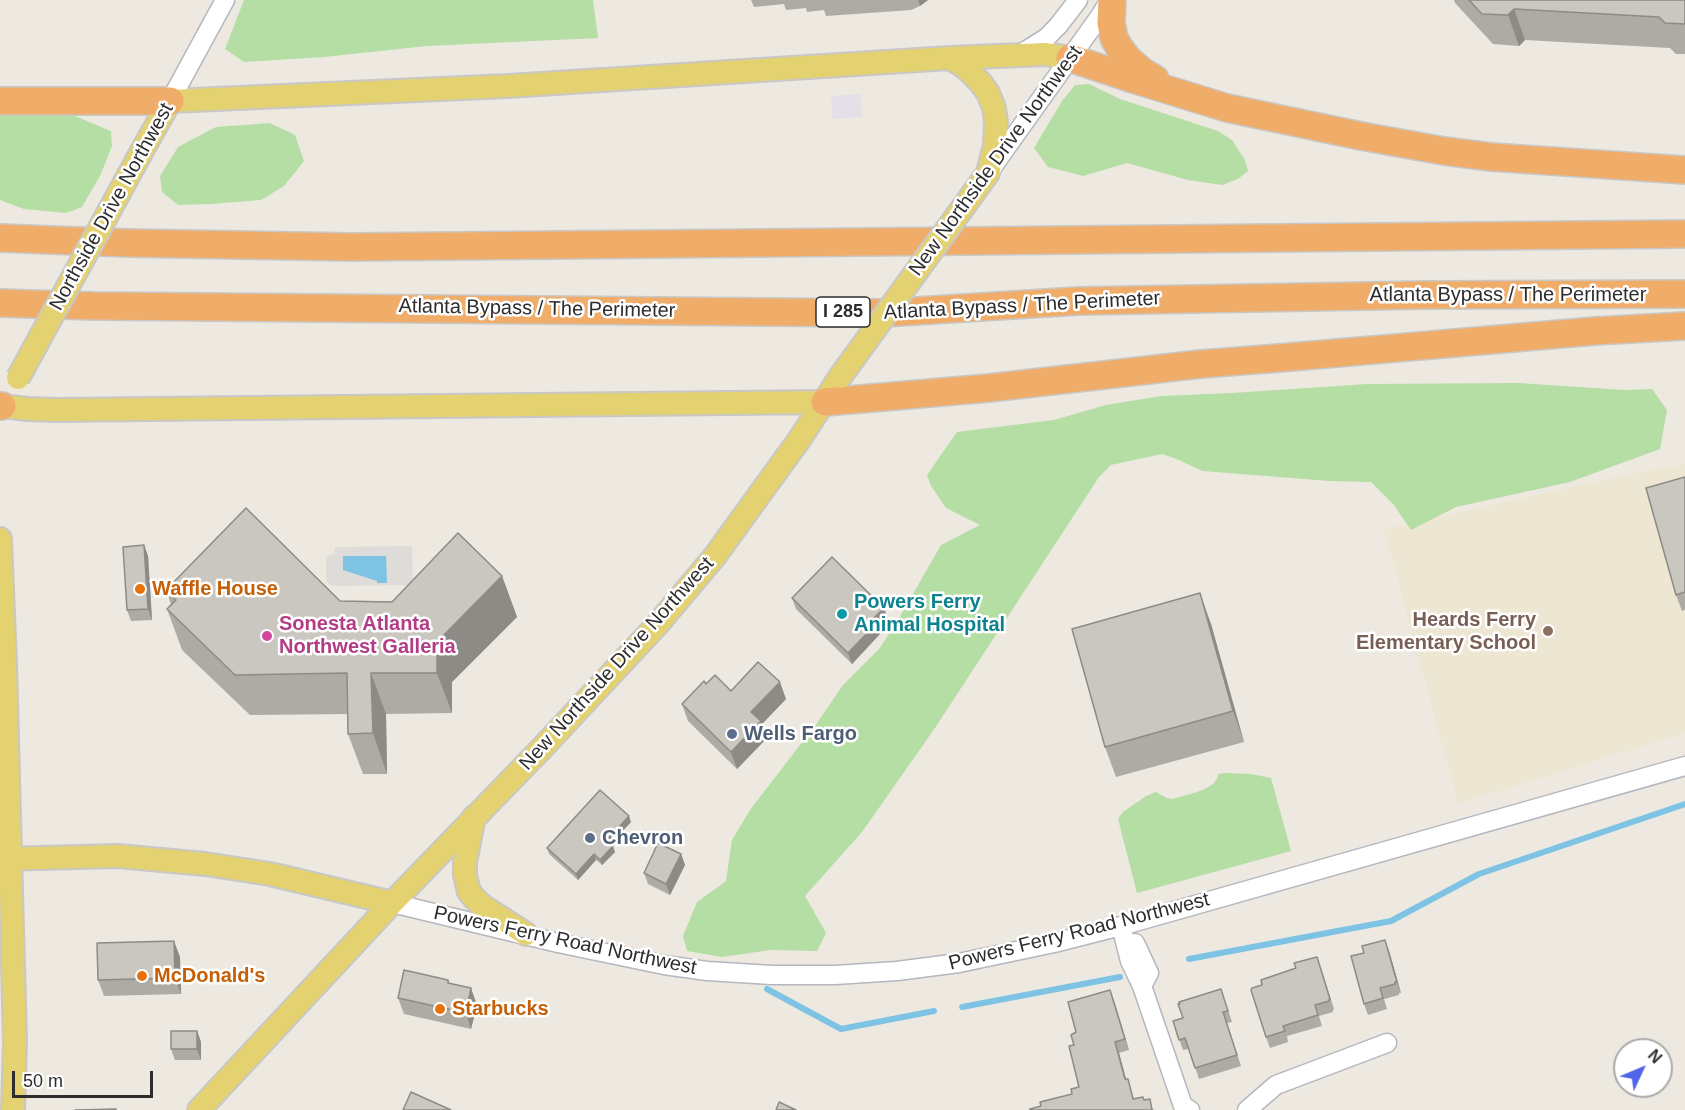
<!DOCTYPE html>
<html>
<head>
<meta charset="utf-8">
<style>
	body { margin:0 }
	#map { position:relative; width:1685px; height:1110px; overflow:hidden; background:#ede9e1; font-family:Arial,sans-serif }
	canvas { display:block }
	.north { position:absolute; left:1613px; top:1038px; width:60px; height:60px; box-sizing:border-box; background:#fff; border:2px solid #ababab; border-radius:50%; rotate:46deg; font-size:16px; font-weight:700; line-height:24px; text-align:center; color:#2d2d2d }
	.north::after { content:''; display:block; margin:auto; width:21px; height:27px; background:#5264ea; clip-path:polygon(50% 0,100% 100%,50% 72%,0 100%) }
	.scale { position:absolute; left:12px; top:1071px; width:141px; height:27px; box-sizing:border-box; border:3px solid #2d2d2d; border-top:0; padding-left:8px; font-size:18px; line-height:21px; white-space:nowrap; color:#2d2d2d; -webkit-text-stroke:4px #fff; paint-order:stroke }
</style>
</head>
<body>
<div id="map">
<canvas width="1685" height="1110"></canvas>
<div class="north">N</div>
<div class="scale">50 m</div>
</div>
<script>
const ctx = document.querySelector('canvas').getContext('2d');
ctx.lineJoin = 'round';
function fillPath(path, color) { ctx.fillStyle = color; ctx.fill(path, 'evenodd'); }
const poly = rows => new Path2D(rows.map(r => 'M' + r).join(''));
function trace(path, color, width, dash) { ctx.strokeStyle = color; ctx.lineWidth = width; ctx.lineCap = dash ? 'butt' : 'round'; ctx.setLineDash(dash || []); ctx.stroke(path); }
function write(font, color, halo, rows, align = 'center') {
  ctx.font = font + ' Arial,sans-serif'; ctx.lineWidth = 5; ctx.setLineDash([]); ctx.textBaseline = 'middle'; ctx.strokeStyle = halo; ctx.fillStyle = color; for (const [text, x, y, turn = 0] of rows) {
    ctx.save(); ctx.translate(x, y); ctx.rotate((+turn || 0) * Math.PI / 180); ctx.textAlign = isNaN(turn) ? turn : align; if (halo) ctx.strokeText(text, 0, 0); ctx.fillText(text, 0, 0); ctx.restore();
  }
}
fillPath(poly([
	[861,94,862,117,832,119,831,96]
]), '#e3e1e7');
fillPath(poly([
	[1685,464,1685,733,1458,804,1384,529,1643,471]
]), '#ede6d3');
fillPath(poly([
	[244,0,593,0,598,38,427,46,324,57,244,62,225,49],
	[1089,84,1120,99,1218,131,1232,140,1245,160,1248,171,1238,179,1222,185,1188,180,1127,163,1083,176,1048,167,1034,148,1062,101,1075,85],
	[0,113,70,114,111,131,112,146,100,176,82,207,66,213,24,209,0,200],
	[270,123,295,135,304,161,284,186,261,200,210,204,178,205,162,192,160,176,178,147,216,127],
	[1519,383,1624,390,1652,389,1667,410,1660,449,1570,482,1456,507,1411,530,1393,504,1371,482,1329,481,1203,471,1174,458,1162,454,1111,465,1099,477,935,728,862,832,805,896,826,933,817,951,771,950,722,957,687,951,683,936,697,902,726,881,732,840,750,810,817,723,843,685,879,649,898,620,941,545,980,525,946,508,931,486,927,475,957,432,1054,420,1106,405,1161,396,1232,393,1367,384],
	[1225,773,1251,774,1271,778,1291,851,1137,893,1118,819,1123,812,1146,796,1156,792,1167,798,1173,799,1197,792,1207,788,1213,784,1217,779,1218,774]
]), '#b4dea3');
fillPath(poly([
	[412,546,413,585,331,586,326,581,326,558,330,555,335,554,335,547]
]), '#dedcd8');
fillPath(poly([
	[343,556,386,556,387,583,377,583,377,581,343,570]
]), '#7fc3e4');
trace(poly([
	[1189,959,1391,921,1479,874,1685,804],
	[767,989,841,1029,934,1011],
	[962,1007,1120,977]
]), '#7fc3e4', 6);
const minor = poly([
	[1019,55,1046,38,1058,26,1078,0],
	[170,101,225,0],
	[991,169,1100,16,1110,0],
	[392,903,558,943,664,965,707,971,772,975,835,975,897,971,959,963,1054,943,1121,926,1685,766],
	[1121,926,1130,961,1142,986,1183,1106,1190,1110],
	[1135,943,1149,973,1142,986],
	[1247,1110,1276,1085,1387,1043]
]);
const major = poly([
	[950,58,966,68,980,82,988,93,994,108,996,122,995,145,988,173],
	[142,151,170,101,508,86,950,58,1046,54,1070,58],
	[2,406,28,409,55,410,825,402],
	[0,539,5,664,15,1041,13,1110],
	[474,817,465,862,465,875,469,892,475,899,484,907,526,934],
	[0,859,118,856,205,864,270,874,392,903],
	[199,1110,392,903,544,746,657,625,715,556,799,440,840,377]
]);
const highway = poly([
	[1112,0,1111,23,1114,38,1119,47,1128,59,1143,72,1155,79],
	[1070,58,1133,79,1227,108,1361,136,1444,151,1491,157,1685,170],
	[0,101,170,101],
	[0,238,127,243,351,247,1685,234],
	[0,303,94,306,883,313,1078,301,1426,295,1685,294],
	[825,402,989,388,1201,364,1279,358,1595,331,1685,326],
	[0,406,2,406]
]);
trace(minor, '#b5b6bf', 21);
trace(major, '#c8c8c8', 26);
trace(highway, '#c8c8c8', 30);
trace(minor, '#fff', 18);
trace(major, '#e4d16f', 22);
trace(highway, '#f0ad6a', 27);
const majorBridge = poly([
	[840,377,988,173],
	[18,378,142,151]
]);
trace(majorBridge, '#c8c8c8', 26, []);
trace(majorBridge, '#e4d16f', 22);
fillPath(poly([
	[751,0,928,0,920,6,911,10,826,16,824,10,807,12,806,8,786,10,784,4,754,7],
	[1454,0,1685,0,1685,54,1676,54,1670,48,1525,40,1519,46,1493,44,1455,3],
	[1685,477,1685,610,1682,611,1676,595],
	[144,545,148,556,152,620,131,621,127,610],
	[502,576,517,617,452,682,452,713,386,714,387,774,363,774,348,734,348,714,250,715,182,650,167,609,171,604,166,590,340,601,392,602],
	[792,598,884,608,888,619,878,629,880,634,852,664,796,609],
	[1211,624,1244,742,1116,777,1105,747],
	[731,691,786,699,762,724,767,738,737,769,688,721,682,704],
	[631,822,610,844,615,852,602,865,596,860,578,880,549,854,547,848],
	[681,854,685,865,670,895,648,884,644,873],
	[1389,951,1401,993,1399,993,1399,995,1384,999,1387,1009,1368,1015,1364,1004],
	[180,957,181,994,104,996,98,980],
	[1321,968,1334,1009,1333,1010,1333,1012,1319,1016,1322,1026,1287,1036,1288,1042,1270,1048,1266,1037],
	[448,980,450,984,477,1005,471,1029,404,1014,398,998],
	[1221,989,1232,1022,1227,1023,1241,1066,1199,1079,1189,1049,1183,1050,1173,1021,1183,1018],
	[1114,1001,1129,1050,1119,1053,1126,1079,1128,1079,1134,1099,1144,1100,1154,1110,1041,1106,1072,1094,1079,1087,1074,1045,1076,1032],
	[197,1031,201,1042,201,1060,175,1060,171,1049]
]), '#adaba4');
fillPath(poly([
	[918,0,928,0,920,6],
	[1514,9,1525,40,1519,46,1508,15],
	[144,545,148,556,152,620,148,609],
	[502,576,517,617,452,682,452,713,437,673,437,642],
	[1200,593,1211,624,1244,742,1233,711],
	[884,608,888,619,878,629,880,634,852,664,848,653,872,620],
	[371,673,386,714,387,774,373,733],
	[780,682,786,699,762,724,767,738,737,769,731,752,751,712],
	[629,816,631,822,609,846,607,840],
	[613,846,615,852,602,865,600,860],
	[594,854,596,860,578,880,576,874],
	[681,854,685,865,670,895,666,884],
	[1385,940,1389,951,1401,993,1397,982],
	[174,941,180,957,181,994,175,978],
	[471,988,477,1005,471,1029,466,1013],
	[1110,990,1114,1001,1129,1050,1125,1039],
	[197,1031,201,1042,201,1060,197,1049],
	[1115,1042,1119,1053,1129,1090,1125,1079]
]), '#8d8b86');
const building = poly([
	[1469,0,1685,0,1685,24,1665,23,1659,17,1514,9,1508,15,1482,14,1469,0],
	[1685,477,1685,592,1676,595,1646,488,1685,477],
	[246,508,340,601,392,602,458,533,502,576,437,642,437,673,371,673,373,733,348,734,347,673,235,675,167,609,176,600,166,590,246,508],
	[144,545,148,609,127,610,123,547,144,545],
	[832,557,884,608,872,620,876,624,848,653,792,598,832,557],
	[1200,593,1233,711,1105,747,1072,629,1200,593],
	[758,662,780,682,751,712,761,721,731,752,682,704,704,681,706,684,715,675,731,691,758,662],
	[600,790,629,816,607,840,613,846,600,860,594,854,576,874,547,848,600,790],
	[658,843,681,854,666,884,644,873,658,843],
	[1385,940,1397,982,1395,982,1395,984,1380,988,1383,998,1364,1004,1351,956,1364,953,1362,946,1385,940],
	[174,941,175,978,98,980,97,943,174,941],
	[1317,957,1330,999,1329,999,1329,1001,1315,1005,1318,1015,1283,1026,1285,1031,1266,1037,1251,990,1252,988,1262,985,1261,980,1296,968,1294,963,1317,957],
	[404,970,448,980,448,983,471,988,466,1013,398,998,404,970],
	[1221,989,1228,1011,1223,1012,1237,1055,1195,1068,1185,1038,1179,1040,1173,1021,1183,1018,1178,1004,1180,1004,1179,1002,1221,989],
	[1110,990,1125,1039,1115,1042,1125,1079,1128,1079,1133,1099,1143,1097,1144,1100,1150,1099,1152,1110,1030,1110,1030,1109,1041,1106,1040,1102,1072,1094,1071,1089,1079,1087,1069,1046,1074,1045,1071,1035,1076,1032,1068,1002,1110,990],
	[171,1031,197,1031,197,1049,171,1049,171,1031],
	[411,1092,451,1110,403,1110,411,1092],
	[779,1102,796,1110,776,1110,779,1102],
	[116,1109,116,1110,75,1110,116,1109]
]);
fillPath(building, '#c9c7bf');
trace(building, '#8d8b86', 1.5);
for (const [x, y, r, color] of [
	[140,589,6,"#e8710a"],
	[842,614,6,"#0f9aa8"],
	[1548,631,6,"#8d6e63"],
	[267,636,6,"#d1479c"],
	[732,734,6,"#5c6f8a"],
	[590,838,6,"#5c6f8a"],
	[142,976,6,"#e8710a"],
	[440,1009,6,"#e8710a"]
]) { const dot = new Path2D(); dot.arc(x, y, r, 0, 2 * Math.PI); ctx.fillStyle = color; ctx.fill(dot); trace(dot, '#fff', 2); }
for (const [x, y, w] of [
	[843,312,54]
]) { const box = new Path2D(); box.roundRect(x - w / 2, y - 15, w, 30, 4.5); ctx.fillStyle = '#fff'; ctx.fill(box); trace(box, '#2d2d2d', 1.5); }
write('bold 18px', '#2d2d2d', null, [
	["I 285",843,312]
]);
write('20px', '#2d2d2d', '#fff', [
	["New Northside Drive Northwest",996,161,-54],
	["Northside Drive Northwest",112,207,-61],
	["Atlanta Bypass / The Perimeter",1508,295],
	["Atlanta Bypass / The Perimeter",1022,306,-3],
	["Atlanta Bypass / The Perimeter",537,309,1],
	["New Northside Drive Northwest",617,664,-48],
	["Powers Ferry Road Northwest",1079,932,-14],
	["Powers Ferry Road Northwest",565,941,12]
]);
write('bold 20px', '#c56008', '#fff', [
	["Waffle House",152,589],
	["McDonald's",154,976],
	["Starbucks",452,1009]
], 'left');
write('bold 20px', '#0d838f', '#fff', [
	["Powers Ferry",854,602],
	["Animal Hospital",854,625]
], 'left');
write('bold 20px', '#785e54', '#fff', [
	["Heards Ferry",1536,620],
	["Elementary School",1536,643]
], 'right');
write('bold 20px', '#b23c85', '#fff', [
	["Sonesta Atlanta",279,624],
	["Northwest Galleria",279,647]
], 'left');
write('bold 20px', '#4e5e75', '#fff', [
	["Wells Fargo",744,734],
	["Chevron",602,838]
], 'left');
</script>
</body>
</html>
